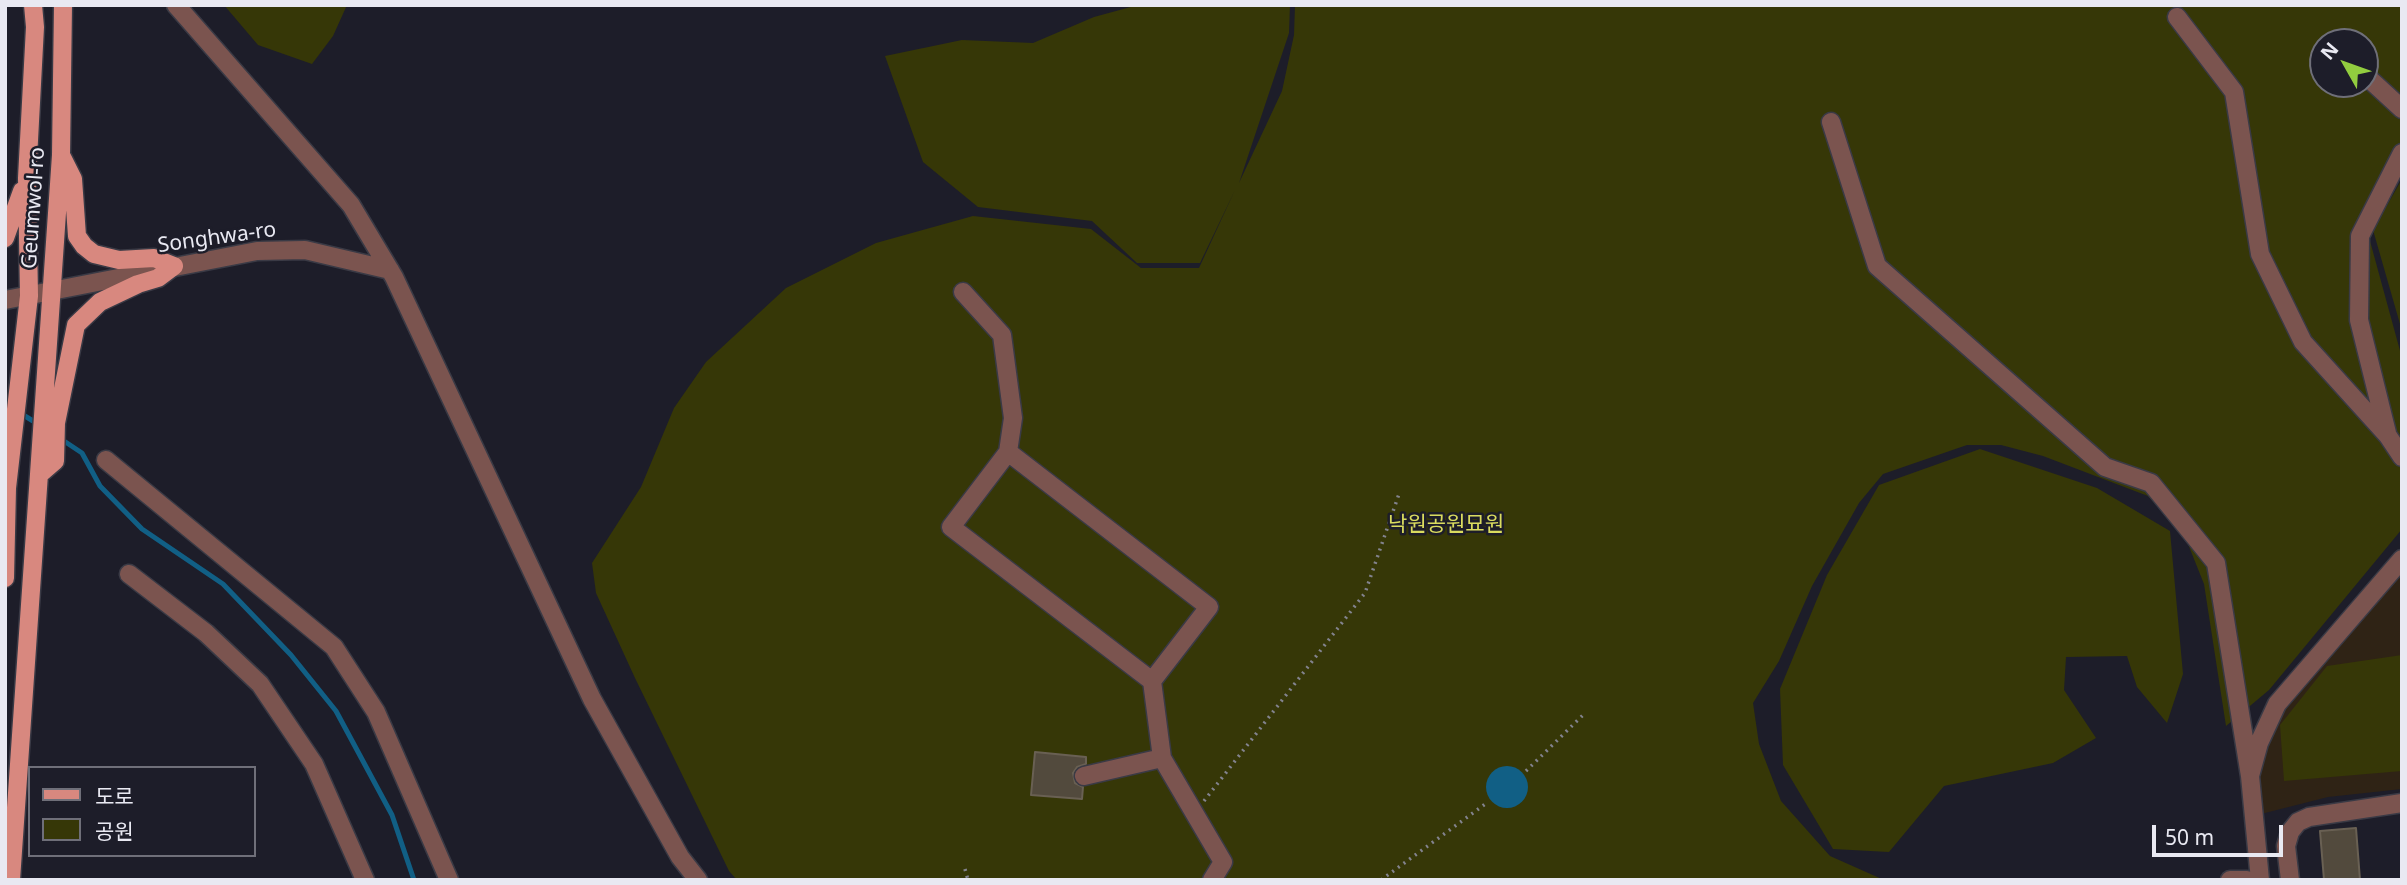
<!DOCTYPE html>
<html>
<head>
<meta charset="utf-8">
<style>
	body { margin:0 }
	#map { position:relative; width:2407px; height:885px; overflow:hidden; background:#1d1d29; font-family:"Noto Sans","Noto Sans KR",sans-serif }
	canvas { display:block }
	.frame { position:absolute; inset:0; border:7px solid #e9e9f2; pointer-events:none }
	.legend { position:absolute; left:28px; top:766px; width:228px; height:91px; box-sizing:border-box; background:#1d1d29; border:2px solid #6f6f79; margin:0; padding:9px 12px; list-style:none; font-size:21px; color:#e9e9f2 }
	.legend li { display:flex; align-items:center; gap:14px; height:35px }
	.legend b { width:35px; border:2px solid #6f6f79 }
	.north { position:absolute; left:2309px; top:28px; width:70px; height:70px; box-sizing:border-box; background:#1d1d29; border:2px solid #6f6f79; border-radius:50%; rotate:310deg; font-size:19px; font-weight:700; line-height:28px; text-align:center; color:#e9e9f2 }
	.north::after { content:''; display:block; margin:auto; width:24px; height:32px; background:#92cd3f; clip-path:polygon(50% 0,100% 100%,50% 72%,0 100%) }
	.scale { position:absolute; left:2152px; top:825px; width:131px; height:32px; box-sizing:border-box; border:4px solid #e9e9f2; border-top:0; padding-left:9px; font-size:21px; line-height:24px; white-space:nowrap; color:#e9e9f2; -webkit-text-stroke:5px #1d1d29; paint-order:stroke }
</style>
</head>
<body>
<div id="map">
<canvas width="2407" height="885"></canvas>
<div class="frame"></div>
<ul class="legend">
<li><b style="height:9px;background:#d8887f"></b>도로</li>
<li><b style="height:19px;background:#363707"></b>공원</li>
</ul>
<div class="north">N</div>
<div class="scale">50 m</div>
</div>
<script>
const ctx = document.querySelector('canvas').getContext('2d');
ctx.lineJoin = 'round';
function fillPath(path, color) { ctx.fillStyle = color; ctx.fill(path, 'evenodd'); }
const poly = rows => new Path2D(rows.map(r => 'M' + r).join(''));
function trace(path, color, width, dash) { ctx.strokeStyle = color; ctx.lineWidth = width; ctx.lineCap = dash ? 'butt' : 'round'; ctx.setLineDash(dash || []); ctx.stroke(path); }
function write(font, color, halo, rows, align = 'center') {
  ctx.font = font + ' "Noto Sans","Noto Sans KR",sans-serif'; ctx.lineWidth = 5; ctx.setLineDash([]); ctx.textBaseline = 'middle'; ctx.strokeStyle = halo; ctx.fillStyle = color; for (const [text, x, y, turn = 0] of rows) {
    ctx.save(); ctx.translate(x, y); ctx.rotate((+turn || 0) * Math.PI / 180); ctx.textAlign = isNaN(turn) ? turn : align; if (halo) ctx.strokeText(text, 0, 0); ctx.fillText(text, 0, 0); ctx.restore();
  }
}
fillPath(poly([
	[2402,571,2402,789,2328,797,2261,814,2256,777,2279,714]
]), '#2f2315');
fillPath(poly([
	[224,5,347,5,333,36,312,64,258,45],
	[1138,5,1290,5,1289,33,1239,183,1282,91,1294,35,1295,5,2402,5,2402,163,2367,230,2402,358,2402,529,2269,690,2226,726,2204,584,2186,539,2148,496,2043,456,2001,445,1967,445,1883,474,1859,503,1812,586,1779,661,1753,703,1759,744,1781,801,1830,856,1884,880,737,880,729,871,635,678,596,593,592,563,641,487,674,408,706,362,786,288,876,243,973,216,1091,229,1141,268,1199,268,1235,190,1200,263,1137,263,1092,221,978,207,923,162,885,56,962,40,1033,43,1094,17],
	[2323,42,2365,42,2365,84,2323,84],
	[2402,179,2402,331,2373,230],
	[1980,449,2097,488,2170,531,2183,674,2167,723,2137,687,2127,656,2066,657,2064,690,2096,738,2053,763,1944,786,1889,852,1833,849,1783,765,1780,689,1827,575,1879,485],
	[2402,655,2402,771,2284,781,2280,725,2327,666]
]), '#363707');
fillPath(poly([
	'1486 787a21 21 0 1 1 42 0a21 21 0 1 1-42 0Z'
]), '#115f85');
trace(poly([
	[20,413,38,424],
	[61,439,82,453,100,486,142,529,223,584,291,655,336,711,392,815,414,880]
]), '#115f85', 5);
const building = poly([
	[1035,752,1086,757,1086,764,1077,767,1073,773,1075,783,1083,787,1082,799,1031,795,1035,752],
	[2356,828,2360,880,2324,880,2320,831,2356,828]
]);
fillPath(building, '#524a3d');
trace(building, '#696053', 2);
const minor = poly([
	[176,5,351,205,394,277,592,699,680,857,698,880],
	[2177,17,2234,92,2260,254,2303,342,2388,436,2402,457],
	[2365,75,2402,109],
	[1831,122,1877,266,2105,467,2151,483,2216,563,2250,776],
	[963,292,1002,335,1013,418,1008,452,951,527,1152,681,1209,607,1008,452],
	[5,300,257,251,305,250,390,270],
	[2387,433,2359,320,2360,236,2402,153],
	[106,460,334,647,376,712,449,880],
	[129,574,206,633,260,684,314,764,365,880],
	[1152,681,1162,758,1223,862,1212,880],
	[1084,776,1162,758],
	[2230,880,2247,880],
	[2260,880,2250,776,2259,743,2277,704,2402,559],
	[2290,880,2286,846,2290,832,2298,822,2309,817,2402,803]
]);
const major = poly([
	[61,155,73,179,77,236,84,246,94,254,119,260,154,258,174,266],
	[5,238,22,191],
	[40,474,55,461,56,423,76,325,100,302,138,284,158,278,174,266],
	[5,578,7,488,29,296,27,178,35,27,33,5],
	[11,880,61,155,63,5]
]);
trace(minor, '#3a3a45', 21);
trace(major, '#3a3a45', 21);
trace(poly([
	[1526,771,1583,715],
	[1204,801,1365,593,1400,491],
	[965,869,968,880],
	[1381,880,1488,802]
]), '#83838e', 3.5, [2, 5]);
trace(minor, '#7b544f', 18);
trace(major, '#d8887f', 18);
write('21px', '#e9e9f2', '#1d1d29', [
	["Geumwol-ro",34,208,-86],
	["Songhwa-ro",217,238,-8]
]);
write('21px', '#dadc5f', '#1d1d29', [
	["낙원공원묘원",1446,525]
]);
</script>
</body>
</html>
